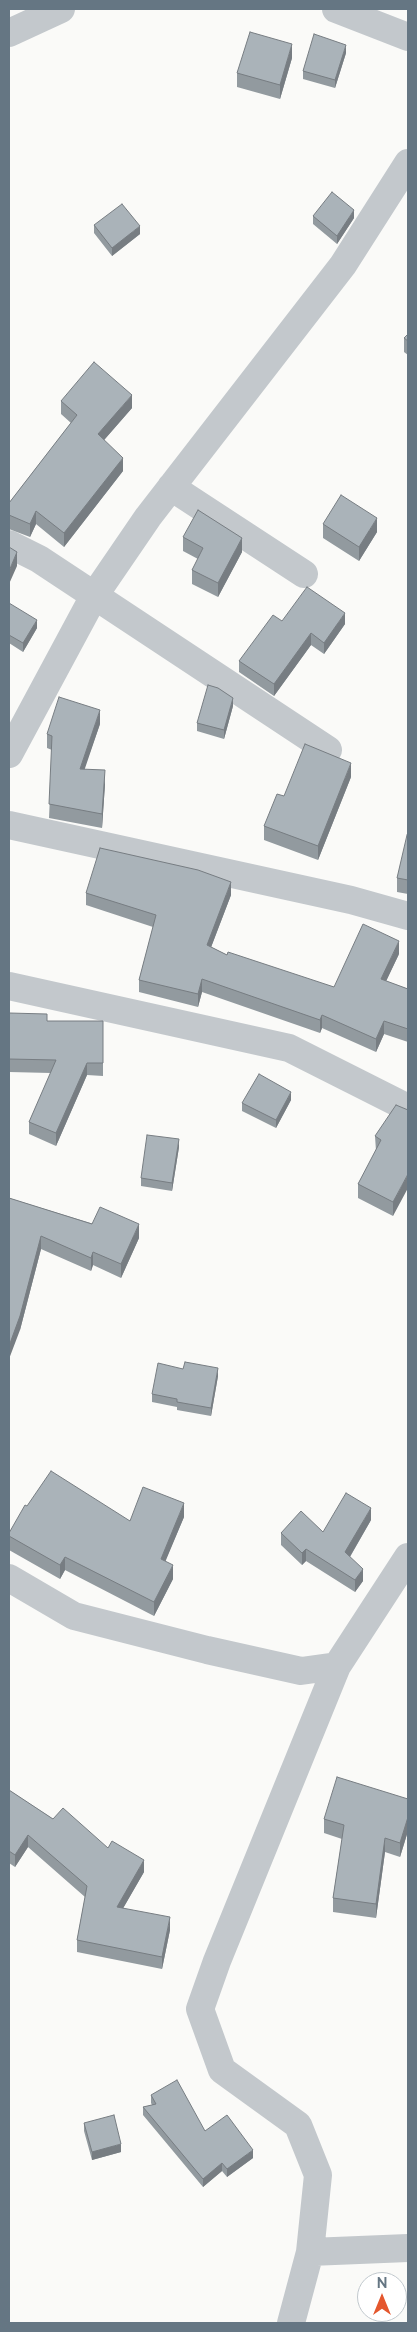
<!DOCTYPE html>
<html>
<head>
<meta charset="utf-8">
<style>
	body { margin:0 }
	#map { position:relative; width:417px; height:2332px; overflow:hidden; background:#fafaf8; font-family:Raleway,sans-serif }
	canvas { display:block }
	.frame { position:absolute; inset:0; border:10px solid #657683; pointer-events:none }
	.north { position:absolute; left:357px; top:2272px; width:50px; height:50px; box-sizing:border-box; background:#fff; border:1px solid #c1c8cd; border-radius:50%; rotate:0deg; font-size:14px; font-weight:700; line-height:20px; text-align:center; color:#657683 }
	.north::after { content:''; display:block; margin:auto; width:18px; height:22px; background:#e4572e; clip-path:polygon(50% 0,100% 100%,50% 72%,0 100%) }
</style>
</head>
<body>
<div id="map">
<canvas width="417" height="2332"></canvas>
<div class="frame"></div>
<div class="north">N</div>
</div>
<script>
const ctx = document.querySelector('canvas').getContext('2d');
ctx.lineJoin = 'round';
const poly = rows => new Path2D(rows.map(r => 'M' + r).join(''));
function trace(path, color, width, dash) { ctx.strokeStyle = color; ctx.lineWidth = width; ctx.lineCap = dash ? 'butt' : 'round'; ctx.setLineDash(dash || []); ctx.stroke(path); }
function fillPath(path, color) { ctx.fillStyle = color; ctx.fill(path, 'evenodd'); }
trace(poly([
	[336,9,408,37],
	[9,33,61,9],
	[171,487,304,574],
	[9,544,39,559,328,750],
	[9,754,94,596,148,517,343,265,408,163],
	[9,825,351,900,408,916],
	[9,986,289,1048,408,1108],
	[9,1578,74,1616,207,1650,301,1671,337,1666],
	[310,2252,408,2248],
	[291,2323,310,2252,318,2175,298,2125,222,2070,200,2009,217,1961,337,1666,408,1557]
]), '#c3c8cc', 28);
fillPath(poly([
	[346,53,335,88,303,79,303,71],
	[292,58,280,99,237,87,237,73],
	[313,216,354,218,337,244,313,224],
	[94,225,140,234,112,256,94,233],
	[408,334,408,355,404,352,404,338],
	[61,401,132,408,104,440,123,471,64,547,36,524,30,537,9,529,9,503,71,423,61,414],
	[323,524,377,532,359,561,323,538],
	[183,537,242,552,218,597,192,584,192,570,198,559,183,551],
	[9,603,37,628,23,652,9,643],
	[282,621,345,624,324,654,311,645,274,696,239,672,239,661],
	[233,706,224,739,197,731,197,723],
	[100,724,84,769,105,784,102,828,49,818,52,750,47,748,47,734],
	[351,777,318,860,264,840,264,826,284,796],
	[408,836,408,894,397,892,397,878],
	[86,893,231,895,211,947,227,955,334,987,399,954,386,981,408,989,408,1042,384,1034,376,1052,322,1028,320,1033,202,992,198,1007,139,992,139,980,153,927,86,905],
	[9,1013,47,1021,103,1021,103,1076,87,1075,56,1146,29,1134,29,1122,51,1073,9,1072],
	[291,1100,276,1128,242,1111,242,1103],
	[408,1110,393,1216,358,1198,358,1184,376,1151,375,1136],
	[179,1147,172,1191,141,1186,141,1178],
	[9,1198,139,1238,121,1278,93,1265,91,1271,41,1249,20,1330],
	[183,1369,218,1376,211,1416,177,1410,177,1407,152,1402,152,1394],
	[27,1506,130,1521,184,1517,165,1561,173,1579,154,1616,65,1570,60,1579,9,1550,9,1533],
	[371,1520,350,1557,363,1581,355,1592,306,1561,302,1565,281,1545,281,1533,323,1532],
	[9,1790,53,1819,108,1848,144,1872,123,1908,170,1930,162,1969,77,1952,77,1940,85,1897,28,1847,15,1867,9,1863],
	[408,1799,408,1831,400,1857,385,1852,376,1918,333,1912,333,1898,342,1839,324,1833,324,1819],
	[151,2095,205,2131,253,2158,227,2177,222,2171,203,2187,143,2115,143,2107,152,2105,151,2103],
	[84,2123,121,2152,92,2160,84,2131]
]), '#929a9f');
fillPath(poly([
	[292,44,292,58,280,99,280,85],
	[346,45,346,53,335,88,335,80],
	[354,210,354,218,337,244,337,236],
	[140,226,140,234,112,256,112,248],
	[132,395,132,408,98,447,98,434],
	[123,458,123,471,64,547,64,533],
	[36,511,36,524,30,537,30,524],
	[377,518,377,532,359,561,359,547],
	[242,538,242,552,218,597,218,583],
	[17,552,17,566,9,584,9,571],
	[345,613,345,624,324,654,324,643],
	[37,620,37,628,23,652,23,643],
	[311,633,311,645,274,696,274,684],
	[233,698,233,706,224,739,224,730],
	[100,710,100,724,80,783,80,769],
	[351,763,351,777,318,860,318,846],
	[105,770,105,784,102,828,102,814],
	[231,882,231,895,207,958,207,945],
	[399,941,399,954,381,992,381,979],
	[202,979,202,992,198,1007,198,994],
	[322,1015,322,1028,320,1033,320,1020],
	[384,1021,384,1034,376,1052,376,1039],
	[87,1063,87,1075,56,1146,56,1133],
	[291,1092,291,1100,276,1128,276,1120],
	[179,1139,179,1147,172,1191,172,1183],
	[408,1174,408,1188,393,1216,393,1202],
	[139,1224,139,1238,121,1278,121,1264],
	[41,1236,41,1249,20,1330,9,1359,9,1346],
	[93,1252,93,1265,91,1271,91,1258],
	[218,1368,218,1376,211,1416,211,1408],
	[184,1503,184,1517,161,1572,161,1559],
	[371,1508,371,1520,345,1565,345,1552],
	[306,1549,306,1561,302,1565,302,1553],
	[65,1557,65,1570,60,1579,60,1565],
	[173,1565,173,1579,154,1616,154,1602],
	[363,1569,363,1581,355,1592,355,1580],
	[408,1817,408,1831,400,1857,400,1843],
	[28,1835,28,1847,15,1867,15,1855],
	[385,1838,385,1852,376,1918,376,1904],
	[144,1860,144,1872,117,1919,117,1907],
	[170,1917,170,1930,162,1969,162,1957],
	[121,2144,121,2152,92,2160,92,2152],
	[253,2150,253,2158,227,2177,227,2169],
	[222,2163,222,2171,203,2187,203,2179]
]), '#777d82');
const building = poly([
	[250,32,292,44,280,85,237,73,250,32],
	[314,34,346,45,335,80,303,71,314,34],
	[332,192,354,210,337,236,313,216,332,192],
	[122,204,140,226,112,248,94,225,122,204],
	[408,334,408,341,404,338,408,334],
	[94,362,132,395,98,434,123,458,64,533,36,511,30,524,9,515,9,503,77,415,61,401,94,362],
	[341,495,377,518,359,547,323,524,341,495],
	[198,510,242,538,218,583,192,570,203,548,183,537,198,510],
	[9,547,17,552,9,571,9,547],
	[307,587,345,613,324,643,311,633,274,684,239,661,273,615,282,621,307,587],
	[9,603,37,620,23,643,9,635,9,603],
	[208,685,218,688,233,698,224,730,197,723,208,685],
	[59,697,100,710,80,769,105,770,102,814,49,804,52,736,47,734,59,697],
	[305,744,351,763,318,846,264,826,277,794,284,796,305,744],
	[407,835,408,836,408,880,397,878,407,835],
	[100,848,198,870,231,882,207,945,227,955,228,952,334,987,363,924,399,941,381,979,408,989,408,1029,384,1021,376,1039,322,1015,320,1020,202,979,198,994,139,980,156,915,86,893,100,848],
	[9,1013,47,1014,47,1021,103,1021,103,1063,87,1063,56,1133,29,1122,56,1060,9,1059,9,1013],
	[259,1074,291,1092,276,1120,242,1103,259,1074],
	[396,1105,408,1110,408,1174,393,1202,358,1184,381,1140,375,1136,396,1105],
	[147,1135,179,1139,172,1183,141,1178,147,1135],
	[9,1198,92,1224,100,1207,139,1224,121,1264,93,1252,91,1258,41,1236,20,1316,9,1346,9,1198],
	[185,1362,218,1368,211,1408,177,1402,177,1399,152,1394,158,1363,183,1369,185,1362],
	[51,1471,130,1521,143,1487,184,1503,161,1559,173,1565,154,1602,65,1557,60,1565,9,1536,9,1533,25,1505,27,1506,51,1471],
	[346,1493,371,1508,345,1552,363,1569,355,1580,306,1549,302,1553,281,1533,301,1511,323,1532,346,1493],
	[337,1777,408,1799,408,1817,400,1843,385,1838,376,1904,333,1898,344,1825,324,1819,337,1777],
	[9,1790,53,1819,63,1808,108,1848,112,1841,144,1860,117,1907,170,1917,162,1957,77,1940,87,1886,28,1835,15,1855,9,1851,9,1790],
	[177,2080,205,2131,227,2115,253,2150,227,2169,222,2163,203,2179,143,2107,156,2104,151,2095,177,2080],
	[114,2115,121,2144,92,2152,84,2123,114,2115]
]);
fillPath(building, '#aab3b9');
trace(building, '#777d82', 1);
</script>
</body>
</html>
